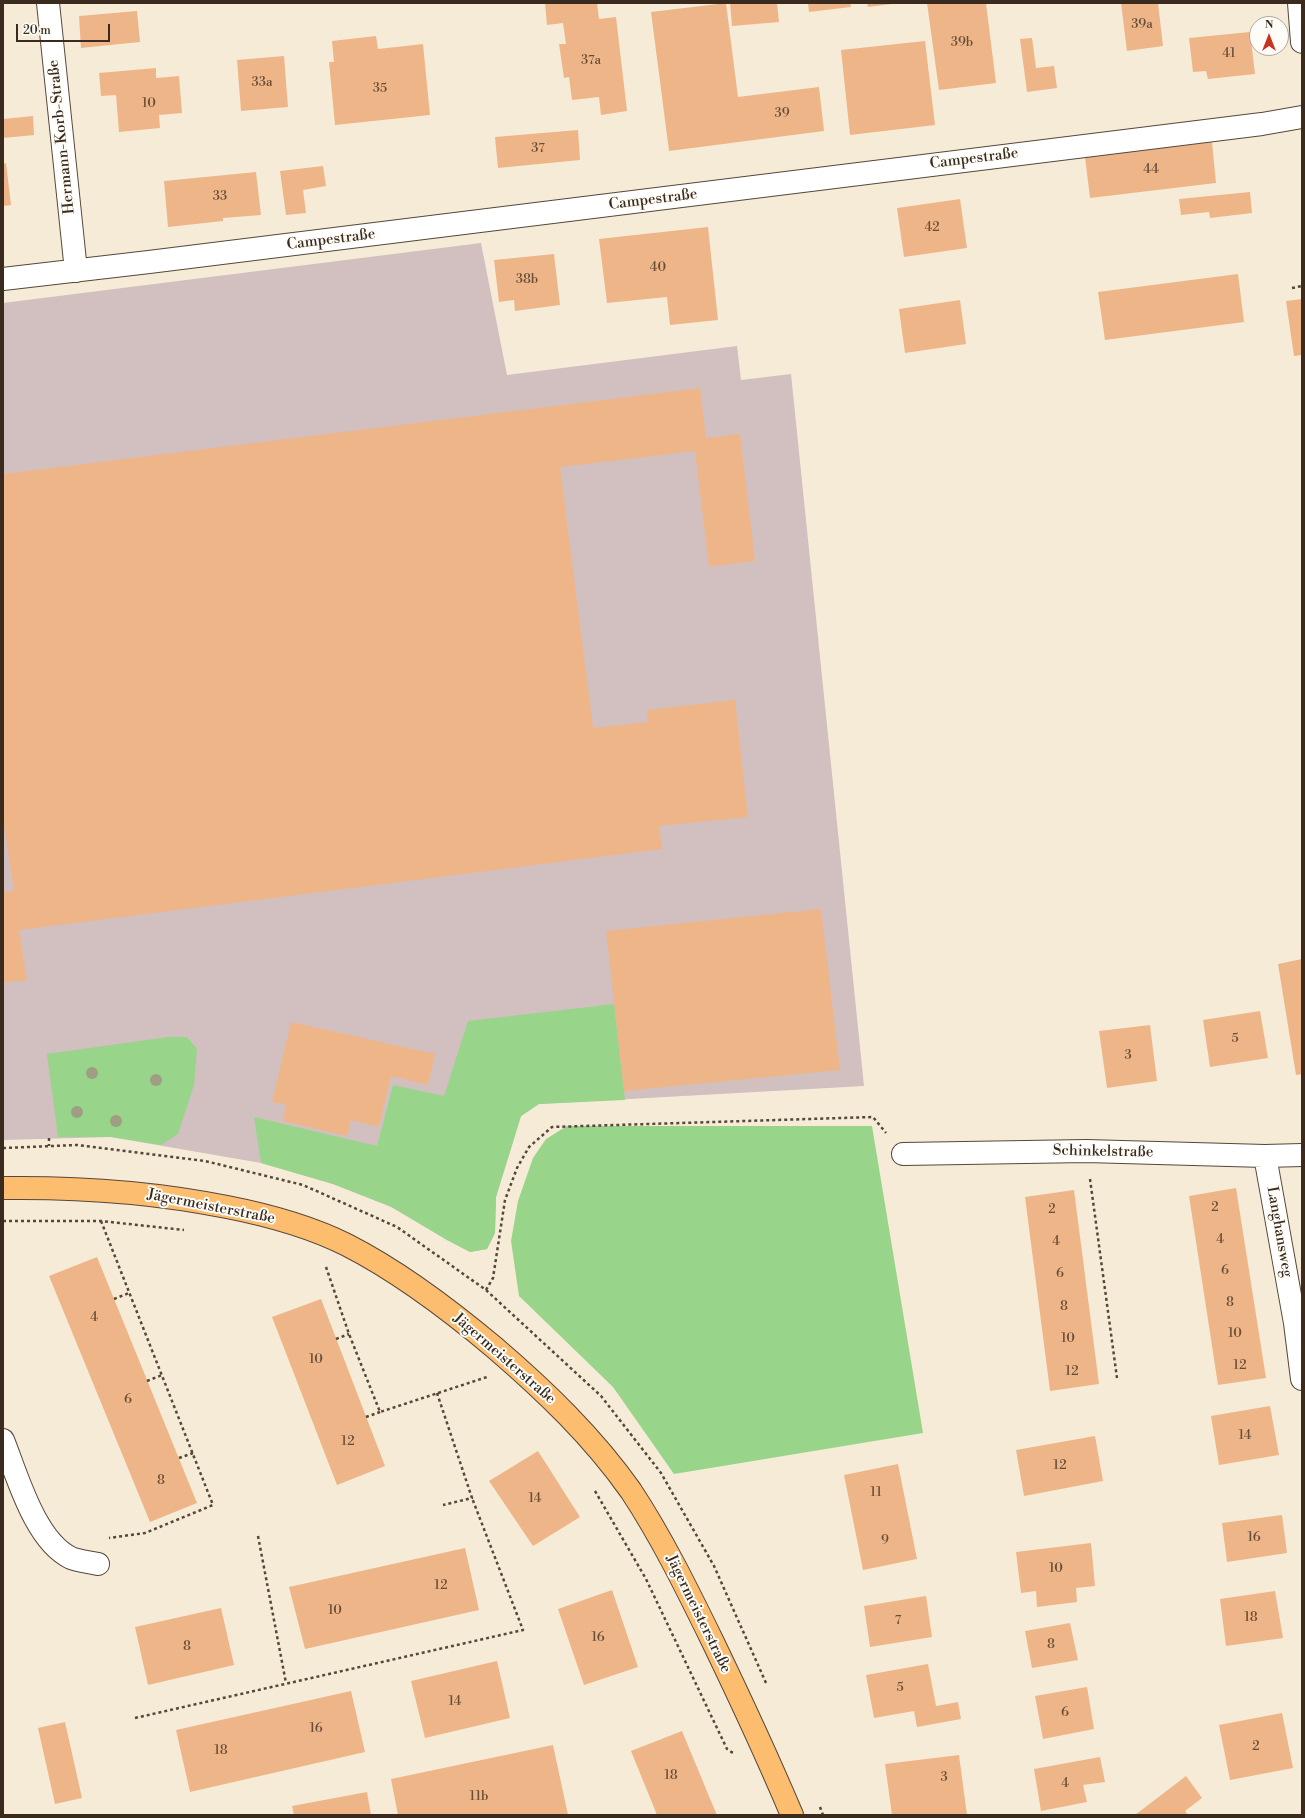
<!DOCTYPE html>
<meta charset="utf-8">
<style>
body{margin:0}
#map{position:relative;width:1305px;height:1818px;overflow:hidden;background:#f6ebd7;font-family:"Libre Bodoni",serif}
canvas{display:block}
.frame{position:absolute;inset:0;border:4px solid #3b2a1e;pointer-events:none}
.north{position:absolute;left:1249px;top:16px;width:40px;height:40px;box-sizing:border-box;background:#fdfcf7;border:1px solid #afa8a0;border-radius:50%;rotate:0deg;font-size:11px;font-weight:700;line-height:16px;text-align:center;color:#3b2a1e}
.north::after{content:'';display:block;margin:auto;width:14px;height:18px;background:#c8321e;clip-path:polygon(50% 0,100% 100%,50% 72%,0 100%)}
.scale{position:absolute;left:16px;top:24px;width:94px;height:18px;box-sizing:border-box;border:2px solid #3b2a1e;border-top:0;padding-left:5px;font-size:12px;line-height:14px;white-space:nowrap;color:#3b2a1e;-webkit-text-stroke:3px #fdfcf7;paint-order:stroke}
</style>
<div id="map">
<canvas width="1305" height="1818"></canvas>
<div class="frame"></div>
<div class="north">N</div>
<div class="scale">20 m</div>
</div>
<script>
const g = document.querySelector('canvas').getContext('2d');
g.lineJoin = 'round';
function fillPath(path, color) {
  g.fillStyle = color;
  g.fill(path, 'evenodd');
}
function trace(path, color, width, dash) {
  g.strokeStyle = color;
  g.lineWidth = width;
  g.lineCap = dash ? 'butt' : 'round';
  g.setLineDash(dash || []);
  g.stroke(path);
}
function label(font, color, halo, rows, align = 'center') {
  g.font = font + ' "Libre Bodoni",serif';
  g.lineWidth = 4;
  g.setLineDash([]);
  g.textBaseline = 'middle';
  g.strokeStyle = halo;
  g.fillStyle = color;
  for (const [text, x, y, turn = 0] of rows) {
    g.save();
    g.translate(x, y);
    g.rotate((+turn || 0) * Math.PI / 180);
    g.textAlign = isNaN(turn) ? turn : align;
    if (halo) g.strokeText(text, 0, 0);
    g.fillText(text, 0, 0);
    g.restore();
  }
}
fillPath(new Path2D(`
 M481 243 507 375 737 346 741 380 791 374 864 1086 539 1104 521 1116 496 1197 495 1233 487 1249 470 1252 447 1240 391 1207 333 1184 261 1163 111 1137 3 1140V303Z`), '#d2bfc0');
fillPath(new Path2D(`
 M614 1004 625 1100 539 1104 521 1116 496 1197 495 1233 487 1249 470 1252 447 1240 392 1207 333 1184 261 1163 254 1117 377 1146 393 1085 444 1096 468 1021Z
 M168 1037H187L197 1049 194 1085 178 1134 161 1145 111 1137H58L47 1054Z
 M567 1126H872L923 1433 674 1474 613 1387 519 1296 511 1241 518 1201 533 1158 546 1139Z`), '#98d58a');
fillPath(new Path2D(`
 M545 3H597L599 19 616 17 627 111 601 115 599 97 572 100 569 77 564 78 559 44H566L563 23 547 25Z
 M726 3 738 97 819 87 824 131 669 151 651 12Z
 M730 3H777L779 22 732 26Z
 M808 3H850L851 7 809 12Z
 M867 3H892V4L868 7Z
 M927 3H986L996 83 939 90Z
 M1121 3H1158L1163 46 1127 51Z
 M137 11 140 42 81 48 79 16Z
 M1250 32 1255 74 1208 79 1206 71 1193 72 1189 38Z
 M376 36 378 49 423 44 430 115 335 125 329 62H334L332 41Z
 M1032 38 1036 68 1054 66 1057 88 1027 92 1020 39Z
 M925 41 935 125 850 135 841 50Z
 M284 56 288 107 241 111 237 60Z
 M156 68V78L179 76 182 113 159 115 160 128 119 132 116 95 101 96 99 73Z
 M33 116 34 135 3 138V119Z
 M578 130 580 160 498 168 495 137Z
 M1212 142 1216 183 1090 198 1085 157Z
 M6 163 11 205 3 206V164Z
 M323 166 326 186 303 190 306 213 286 215 280 171Z
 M256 172 261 215 223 218V221L168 227 164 181Z
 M1250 192 1252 213 1210 218 1209 212 1181 215 1179 199Z
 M960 199 967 248 904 257 897 208Z
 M708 227 718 320 670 325 667 297 607 303 599 239Z
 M554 254 560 305 515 311 514 300 499 302 494 260Z
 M1238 274 1244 322 1105 340 1098 292Z
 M1302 299V355L1294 356 1286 301Z
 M960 300 966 344 905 353 899 309Z
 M700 388 706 438 740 434 755 561 709 567 695 451 560 467 594 735 593 728 648 722 647 710 735 700 748 817 659 826 662 849 19 930 27 980 3 983V892L14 891 3 819V474Z
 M821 909 840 1070 624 1091 606 931Z
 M1302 959V1074L1296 1075 1278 964Z
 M1260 1011 1268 1058 1210 1067 1203 1020Z
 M291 1022 435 1054 428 1085 391 1076 379 1127 351 1120 347 1136 283 1121 286 1105 272 1102Z
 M1150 1025 1157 1081 1107 1088 1099 1031Z
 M1236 1188 1266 1378 1218 1385 1189 1196Z
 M1074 1190 1099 1384 1050 1391 1025 1197Z
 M97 1257 197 1503 150 1522 49 1276Z
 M321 1299 385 1466 337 1485 272 1317Z
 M1270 1406 1279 1455 1219 1465 1211 1416Z
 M1095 1436 1103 1481 1024 1496 1016 1450Z
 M538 1451 580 1517 533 1546 489 1481Z
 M898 1464 917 1559 863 1570 844 1475Z
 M1282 1515 1287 1553 1227 1562 1222 1523Z
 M1091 1543 1095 1586 1076 1588 1077 1602 1037 1607 1036 1591 1021 1593 1016 1552Z
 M465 1548 479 1610 305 1649 289 1587Z
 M612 1590 638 1667 584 1685 558 1609Z
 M1275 1591 1283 1638 1226 1646 1220 1599Z
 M926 1596 932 1637 870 1647 864 1606Z
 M221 1608 234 1665 148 1685 135 1627Z
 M1070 1623 1078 1660 1032 1668 1025 1631Z
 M497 1661 510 1718 425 1738 411 1681Z
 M928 1664 936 1706 958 1702 961 1719 917 1727 914 1711 874 1718 866 1675Z
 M1087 1687 1094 1729 1043 1739 1035 1696Z
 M351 1691 365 1752 190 1792 176 1730Z
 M1282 1713 1293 1768 1230 1780 1219 1725Z
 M65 1722 82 1798 55 1804 38 1728Z
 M682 1731 711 1801 717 1815H657L631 1751Z
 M553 1745 568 1815H398L391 1779Z
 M959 1755 967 1815H892L885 1764Z
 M1100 1757 1105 1782 1083 1785 1087 1802 1041 1811 1034 1769Z
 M1186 1776 1202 1798 1185 1811 1188 1815H1135Z
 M367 1792 371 1815H294L292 1806Z`), '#eeb688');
const minor = new Path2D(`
 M48 3 76 271
 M1299 3 1302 42
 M3 279 149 262 1262 124 1302 117
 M903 1154 1086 1151 1265 1156 1302 1155
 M1265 1156 1295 1323 1302 1379
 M3 1440C17 1475 35 1541 71 1558 78 1561 89 1562 98 1564`);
const primary = new Path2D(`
 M3 1188C78 1187 153 1192 227 1207 268 1215 309 1226 347 1245 398 1271 451 1311 495 1348 545 1391 593 1437 631 1491 662 1538 687 1589 712 1640 740 1698 767 1756 792 1815`);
trace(minor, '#57473a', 24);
trace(primary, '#57473a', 24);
trace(new Path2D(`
 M1292 288 1302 286
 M49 1138V1146
 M3 1148 77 1145 205 1161 303 1185 397 1227 486 1290 601 1396 661 1473 714 1566 766 1683
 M1090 1179 1117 1378
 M3 1221H101L184 1230
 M101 1221 213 1505 145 1533 109 1538
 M326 1267 349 1334 380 1412 487 1377
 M486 1290 493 1278 505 1200 517 1168 529 1147 552 1127 873 1117 886 1133
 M114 1299 129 1293
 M336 1339 349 1334
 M147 1381 162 1375
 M437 1393 472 1498 443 1505
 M366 1417 380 1412
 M179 1458 193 1453
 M595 1491 646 1579 727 1749 733 1753
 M258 1536 286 1683
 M135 1718 523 1630 472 1498
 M820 1807 823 1815`), '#57473a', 2.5, [3, 3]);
trace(minor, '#fff', 22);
trace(primary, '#fcbd6f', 22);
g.fillStyle = '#9f9d83';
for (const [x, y] of [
 [92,1073],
 [156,1080],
 [77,1112],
 [116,1121]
]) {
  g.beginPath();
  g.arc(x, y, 6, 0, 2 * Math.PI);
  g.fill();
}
label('13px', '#684d38', null, [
 ["39a",1142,25],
 ["39b",962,43],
 ["41",1229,54],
 ["37a",591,61],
 ["33a",262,83],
 ["35",380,89],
 ["10",149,104],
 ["39",782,114],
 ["37",538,149],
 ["44",1151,170],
 ["33",220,197],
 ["42",932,228],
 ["40",658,268],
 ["38b",527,280],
 ["5",1235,1039],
 ["3",1128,1056],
 ["2",1215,1208],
 ["2",1052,1210],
 ["4",1220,1240],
 ["4",1056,1242],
 ["6",1225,1271],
 ["6",1060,1274],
 ["8",1230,1303],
 ["8",1064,1307],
 ["4",94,1318],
 ["10",1235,1334],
 ["10",1068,1339],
 ["10",316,1360],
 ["12",1240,1366],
 ["12",1072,1372],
 ["6",128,1400],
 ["14",1245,1436],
 ["12",348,1442],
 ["12",1060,1466],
 ["8",161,1481],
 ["11",876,1493],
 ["14",535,1499],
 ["16",1254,1538],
 ["9",885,1541],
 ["10",1056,1569],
 ["12",441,1586],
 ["10",335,1611],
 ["18",1251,1618],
 ["7",898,1621],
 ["16",598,1638],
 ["8",1051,1645],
 ["8",187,1647],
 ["5",900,1688],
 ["14",455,1702],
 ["6",1065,1713],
 ["16",316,1729],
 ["2",1256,1747],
 ["18",221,1751],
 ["18",671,1776],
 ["3",944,1778],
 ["4",1065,1784],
 ["11b",479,1797]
]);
label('15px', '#3b2a1e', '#fdfcf7', [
 ["Hermann-Korb-Straße",62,137,-96],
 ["Campestraße",974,159,-7],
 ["Campestraße",653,200,-7],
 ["Campestraße",331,240,-7],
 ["Schinkelstraße",1103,1152,1],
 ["Jägermeisterstraße",211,1207,11],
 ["Langhansweg",1279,1232,80],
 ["Jägermeisterstraße",504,1359,41],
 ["Jägermeisterstraße",698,1614,64]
]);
</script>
